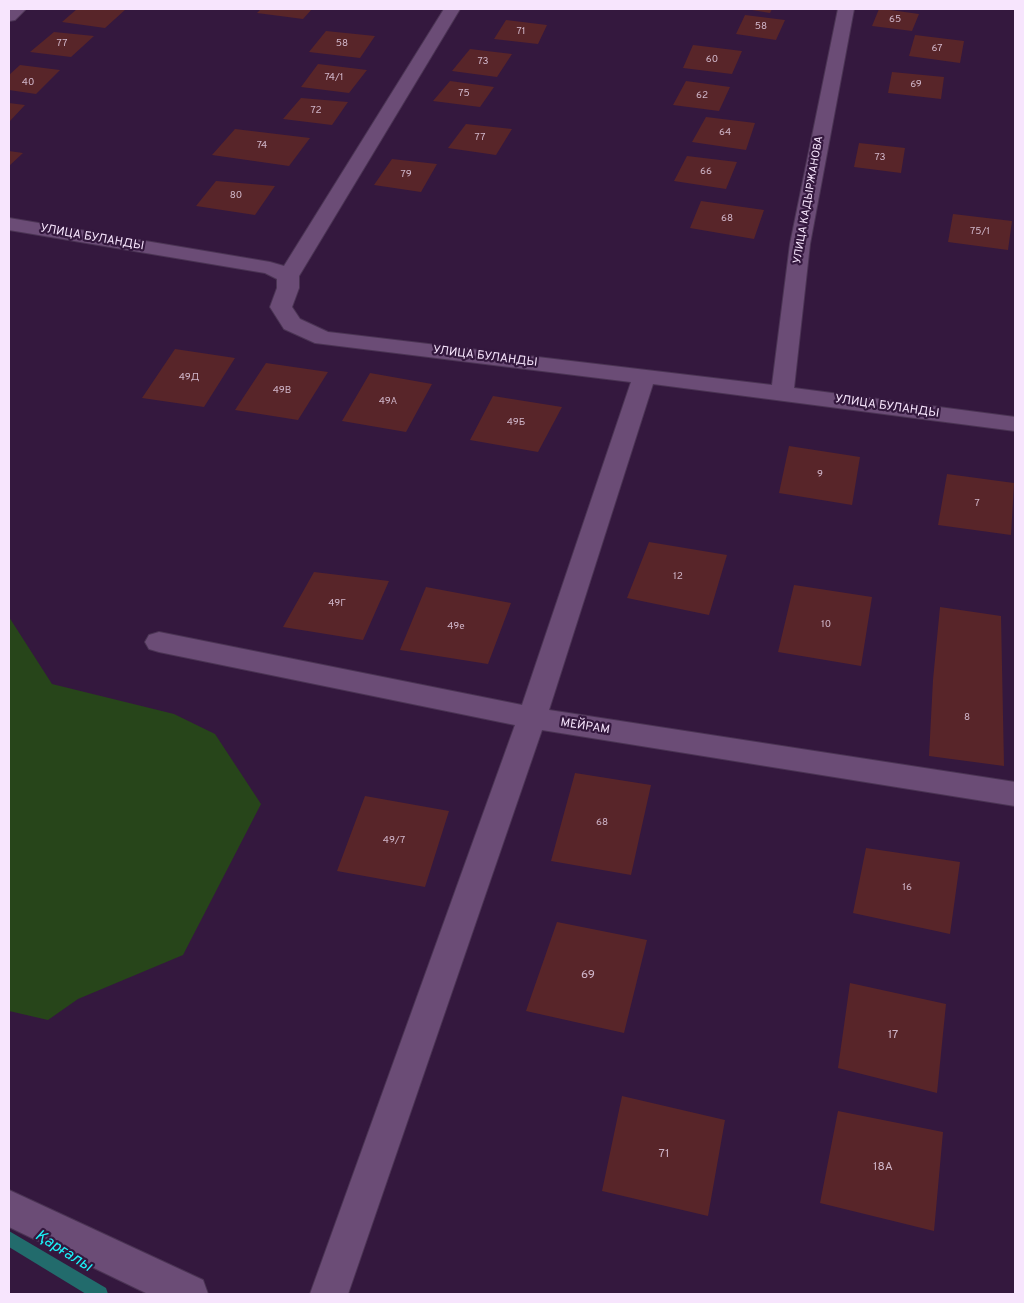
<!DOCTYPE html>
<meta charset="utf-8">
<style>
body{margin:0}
#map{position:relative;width:1024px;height:1303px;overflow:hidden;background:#34183e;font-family:Overpass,sans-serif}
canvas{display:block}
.frame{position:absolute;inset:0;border:10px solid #f7e5fd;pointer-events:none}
</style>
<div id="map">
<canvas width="1024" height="1303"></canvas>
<div class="frame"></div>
</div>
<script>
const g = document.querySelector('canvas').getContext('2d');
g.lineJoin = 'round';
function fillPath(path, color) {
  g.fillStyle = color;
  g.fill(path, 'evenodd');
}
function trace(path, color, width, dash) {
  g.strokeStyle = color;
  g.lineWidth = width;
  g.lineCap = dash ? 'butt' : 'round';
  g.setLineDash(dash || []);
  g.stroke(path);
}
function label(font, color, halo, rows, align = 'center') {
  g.font = font + ' Overpass,sans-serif';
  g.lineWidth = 4.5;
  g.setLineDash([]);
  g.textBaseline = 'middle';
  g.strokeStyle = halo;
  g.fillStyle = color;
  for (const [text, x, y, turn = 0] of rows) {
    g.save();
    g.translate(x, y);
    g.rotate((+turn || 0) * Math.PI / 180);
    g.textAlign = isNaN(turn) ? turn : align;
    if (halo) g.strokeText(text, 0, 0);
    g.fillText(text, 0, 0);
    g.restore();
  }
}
fillPath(new Path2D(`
 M9 617 52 684 174 714 215 734 261 804 183 955 78 999 48 1020 9 1011Z`), '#27451a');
fillPath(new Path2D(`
 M9 1231 106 1288 108 1294H86L9 1247Z`), '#226b6c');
fillPath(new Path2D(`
 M77 9H126L105 28 62 22Z
 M261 9H312L303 19 257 13Z
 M746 9H772L770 13Z
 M879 9H883L919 14 912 31 872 26Z
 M745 15 785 20 776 40 736 34Z
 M506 20 547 25 538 44 494 39Z
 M326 31 375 36 360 58 309 52Z
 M54 32 94 36 71 57 30 52Z
 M915 35 964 41 960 63 909 56Z
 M693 45 742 51 732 74 683 68Z
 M470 49 512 54 497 77 452 71Z
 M318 64 367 70 349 93 301 87Z
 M20 65 60 70 36 94 9 90V75Z
 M892 72 944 77 941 99 888 93Z
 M450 81 494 87 480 107 433 101Z
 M686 81 730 87 719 111 673 105Z
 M301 98 348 102 332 125 283 119Z
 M9 103 25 105 9 122Z
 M706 117 755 123 746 150 692 142Z
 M466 124 512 129 496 155 448 148Z
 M235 129 310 138 289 166 212 155Z
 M859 143 905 148 901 173 854 167Z
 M9 151 23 153 9 166Z
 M687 156 737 162 726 189 674 181Z
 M392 159 437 164 421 192 374 185Z
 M216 181 275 186 255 215 196 206Z
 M701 201 764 210 754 239 690 228Z
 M953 214 1012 221 1008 250 948 242Z
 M175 349 235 358 204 407 142 398Z
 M266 363 328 372 298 420 235 410Z
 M370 373 432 384 406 432 342 421Z
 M493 396 562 407 538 452 470 440Z
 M789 446 860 457 852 505 779 493Z
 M947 474 1014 483 1011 535 938 525Z
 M649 542 727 555 709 615 627 598Z
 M314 572 389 581 363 640 283 627Z
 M794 585 872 597 861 666 778 652Z
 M426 587 511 603 488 664 400 650Z
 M940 607 1001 616 1004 766 929 756 933 680Z
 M575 773 651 785 631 875 551 861Z
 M365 796 449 811 425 887 337 871Z
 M866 848 960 862 950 934 853 913Z
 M557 922 647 940 624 1033 526 1011Z
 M850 983 946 1004 937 1093 838 1068Z
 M622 1096 725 1120 708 1216 602 1191Z
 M838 1111 943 1132 934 1231 820 1203Z`), '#582529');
const minor = new Path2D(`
 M9 9H26L15 20 9 21Z
 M444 9H460L299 276V288L292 307 300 319 328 332 772 385 790 244 838 9H854L810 244 794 388 1015 417V431L653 384 549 710 1015 782V806L542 730 348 1294H310L515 725 159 652 149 649 145 642 149 635 159 632 522 705 631 382 315 343 284 329 270 307 277 288V279L265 273 9 230V218L270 262 284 266Z
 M9 1190 203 1280 208 1294H148L9 1227Z`);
trace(minor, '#4b3454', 2);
fillPath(minor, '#6b4c76');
label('10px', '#cfb5c8', null, [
 ["65",895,20],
 ["58",761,27],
 ["71",521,32],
 ["77",62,44],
 ["58",342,44],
 ["67",937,49],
 ["60",712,60],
 ["73",483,62],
 ["74/1",334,78],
 ["40",28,83],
 ["69",916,85],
 ["75",464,94],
 ["62",702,96],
 ["72",316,111],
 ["64",725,133],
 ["77",480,138],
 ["74",262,146],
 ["73",880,158],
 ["66",706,172],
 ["79",406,175],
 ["80",236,196],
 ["68",727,219],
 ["75/1",980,232],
 ["49Д",189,378],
 ["49В",282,391],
 ["49А",388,402],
 ["49Б",516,423],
 ["9",820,475],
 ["7",977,504],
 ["12",678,577],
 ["49Г",337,604],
 ["10",826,625],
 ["49е",456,627],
 ["8",967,718],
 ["68",602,823],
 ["49/7",394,841],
 ["16",907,888]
]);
label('11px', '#f7e5fd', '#34183e', [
 ["УЛИЦА КАДЫРЖАНОВА",809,200,-80]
]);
label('12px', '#f7e5fd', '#34183e', [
 ["УЛИЦА БУЛАНДЫ",92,238,10],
 ["УЛИЦА БУЛАНДЫ",485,357,7],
 ["УЛИЦА БУЛАНДЫ",887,407,8],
 ["МЕЙРАМ",585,727,9]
]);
label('12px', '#cfb5c8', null, [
 ["69",588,976],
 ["17",893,1036],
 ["71",664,1155],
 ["18А",883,1168]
]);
label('italic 16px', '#1bf3f8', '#34183e', [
 ["Қарғалы",63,1252,32]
]);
</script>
